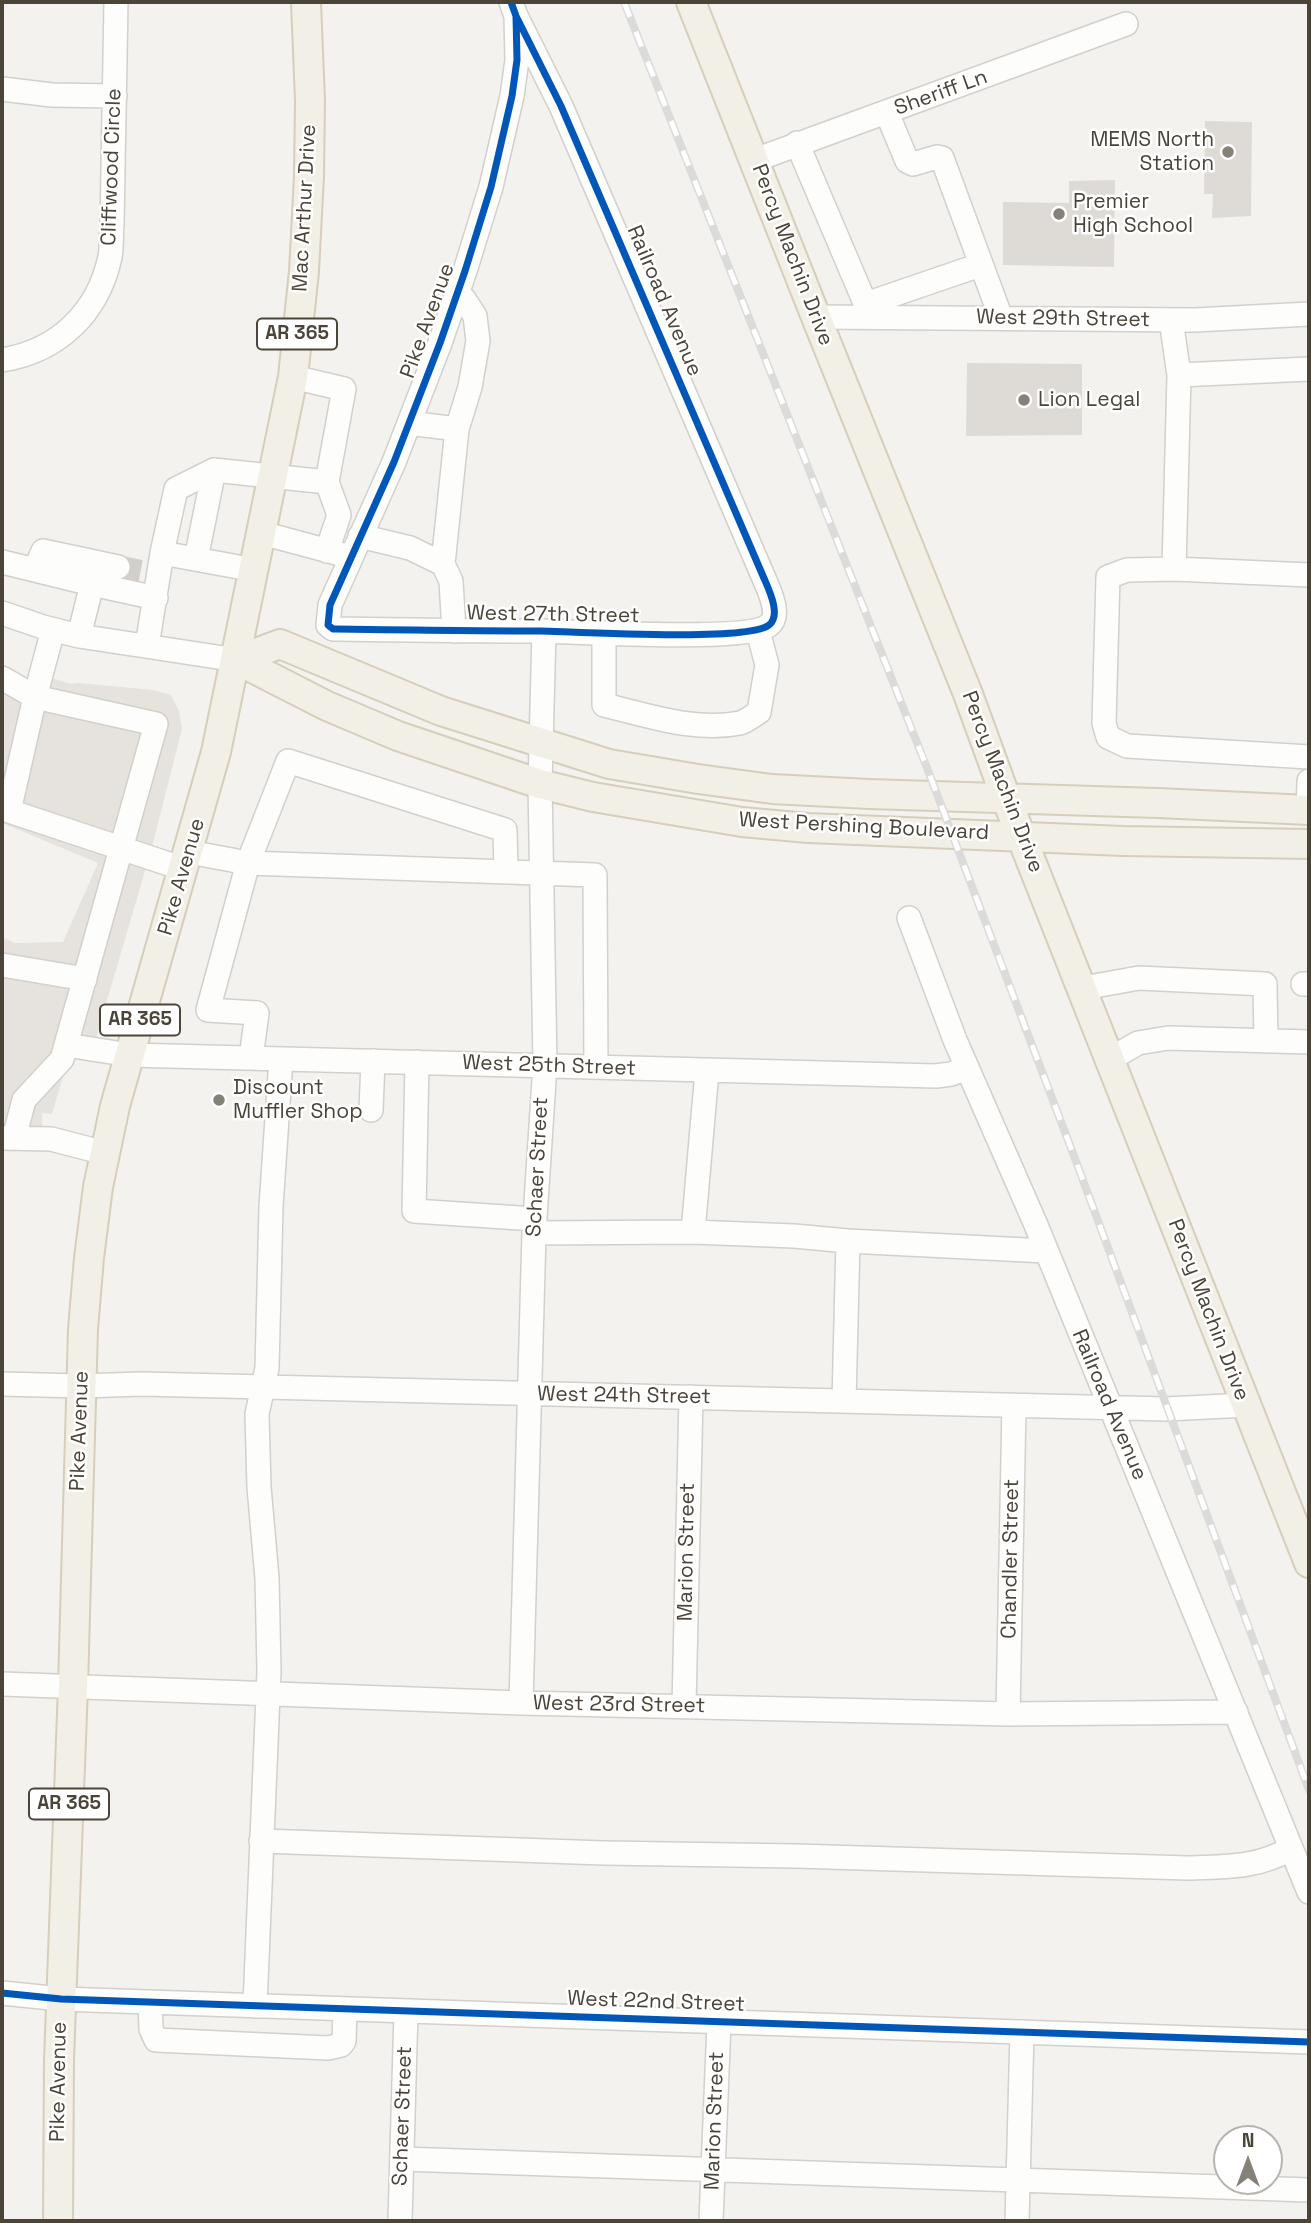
<!DOCTYPE html>
<style>
body{margin:0}
#map{position:relative;width:1311px;height:2223px;overflow:hidden;background:#f4f2ee;font-family:"Space Grotesk",sans-serif}
canvas{display:block}
.frame{position:absolute;inset:0;border:4px solid #4b4439;pointer-events:none}
.north{position:absolute;left:1213px;top:2125px;width:70px;height:70px;box-sizing:border-box;background:#fff;border:2px solid #b7b4b0;border-radius:50%;rotate:0deg;font-size:19px;font-weight:700;line-height:28px;text-align:center;color:#4b4439}
.north::after{content:'';display:block;margin:auto;width:24px;height:32px;background:#868178;clip-path:polygon(50% 0,100% 100%,50% 72%,0 100%)}
</style>
<div id="map">
<canvas width="1311" height="2223"></canvas>
<div class="frame"></div>
<div class="north">N</div>
</div>
<script>
const g = document.querySelector('canvas').getContext('2d');
g.lineJoin = 'round';
function fillPath(path, color) {
  g.fillStyle = color;
  g.fill(path, 'evenodd');
}
function trace(path, color, width, dash) {
  g.strokeStyle = color;
  g.lineWidth = width;
  g.lineCap = dash ? 'butt' : 'round';
  g.setLineDash(dash || []);
  g.stroke(path);
}
function label(font, color, halo, rows, align = 'center') {
  g.font = font + ' "Space Grotesk",sans-serif';
  g.lineWidth = 5;
  g.setLineDash([]);
  g.textBaseline = 'middle';
  g.strokeStyle = halo;
  g.fillStyle = color;
  for (const [text, x, y, turn = 0] of rows) {
    g.save();
    g.translate(x, y);
    g.rotate((+turn || 0) * Math.PI / 180);
    g.textAlign = isNaN(turn) ? turn : align;
    if (halo) g.strokeText(text, 0, 0);
    g.fillText(text, 0, 0);
    g.restore();
  }
}
fillPath(new Path2D(`
 M2 666 16 677H27L30 671 71 684 79 683 153 690 171 695 179 711 182 729 152 847 94 1045 74 1040 52 1114 42 1113V1128L2 1127V937L15 943 63 942 98 863 2 823Z`), '#e6e3df');
fillPath(new Path2D(`
 M1205 121 1252 122 1251 216 1212 218 1213 194H1204Z
 M1115 180 1114 267 1003 265V202L1069 203V181Z
 M967 363 1082 364V435L966 436Z`), '#dedbd6');
trace(new Path2D(`
 M118 567 149 573`), '#d2cfca', 23, [23, 11]);
const minor = new Path2D(`
 M511 2 516 16 561 106 763 576C768 588 782 615 769 625 748 642 577 632 541 631 472 631 403 630 333 629L328 625 330 605 394 462 440 343 465 271 491 187 512 96 517 60 516 16
 M2 89 52 95 115 96
 M887 113 907 161 913 164 937 157 942 158 1001 318
 M797 143 871 317
 M755 160 1126 24
 M866 304 980 265
 M816 317 1195 320 1309 314
 M1171 320 1179 375 1174 569 1127 570 1108 577 1104 723 1108 737 1127 746 1309 757
 M2 360C58 351 98 313 110 257 112 246 111 234 112 224L116 2
 M1179 375 1309 369
 M409 423 457 429
 M327 482 339 515 327 551
 M262 533 351 557
 M360 536 410 548 443 564 451 581 454 631
 M162 553 255 570
 M196 559 214 470
 M2 562 92 584 79 636
 M443 564 457 429 470 387 478 341 475 316 464 299 456 295
 M96 569 92 584 156 598
 M1174 569 1309 575
 M35 570 43 551 118 567
 M2 613 43 627 79 636 237 660
 M604 633V705C647 715 695 732 740 723 747 721 754 715 759 712L767 665 758 631
 M147 646 162 553 176 489 214 470 327 482 344 389 293 377
 M2 678 35 697 53 630
 M1308 810 1309 781
 M189 852 248 863 208 1010 257 1013 251 1058
 M506 870 505 830 288 761 248 863 595 875 596 1067
 M909 918 955 1040 1036 1225 1309 1892
 M2 965 85 979
 M1303 984H1309
 M1083 988 1139 978 1265 984 1266 1041
 M66 1045 130 1055 936 1076 951 1074 967 1068
 M1110 1059 1138 1043 1168 1038 1309 1042
 M417 1062 414 1211 535 1219
 M371 1110 373 1061
 M2 1138 51 1139 105 1153
 M14 1138 24 1100 62 1059 156 724 35 697 9 811C67 830 126 850 184 869
 M693 1232 794 1236 848 1241
 M534 1233 693 1232 707 1071
 M2 1384 81 1386 142 1384 1167 1409 1246 1405
 M844 1401 848 1241 1046 1251
 M2 1684 521 1703 1008 1714 1236 1712
 M521 1703 534 1233 545 1065 540 784 544 631
 M684 1706 691 1397
 M1008 1714 1014 1405
 M261 1841 604 1853 796 1856 1187 1868C1223 1867 1260 1868 1291 1848
 M2 1993 61 1999 1309 2042
 M150 2002 151 2029 156 2040 328 2048 341 2045 344 2041 345 2009
 M255 2006 269 1671 267 1578 259 1487 257 1414 267 1368 271 1207 281 1059
 M402 2159 1309 2190
 M400 2221 406 2011
 M711 2221 719 2022
 M1017 2221 1022 2032`);
const major = new Path2D(`
 M691 2 816 317 968 694 1006 798 1309 1563
 M237 660 327 706 398 736 540 784 593 797 742 822 808 828 1123 841 1309 844
 M237 660 280 644 441 711 609 764 698 779 772 789 869 794 1158 803 1309 810
 M58 2221 59 2060 73 1686 83 1329 89 1258 98 1187 115 1106 216 752 293 377 304 271 309 176 310 101 306 2`);
trace(minor, '#d2d0cb', 26);
trace(major, '#d6cebb', 32);
trace(minor, '#fdfdfc', 23);
trace(major, '#f2efe6', 28);
const rail = new Path2D(`
 M624 2 929 773 1074 1156 1309 1790`);
trace(rail, '#dbdbda', 8);
trace(rail, '#fff', 5, [16]);
trace(new Path2D(`
 M511 2 516 16 561 106 763 576C768 588 782 615 769 625 748 642 577 632 541 631 472 631 403 630 333 629L328 625 330 605 394 462 440 343 465 271 491 187 512 96 517 60 516 16
 M2 1993 61 1999 1309 2042`), '#0057b8', 7);
for (const [x, y, r, color] of [
 [1228,152,7,"#868178"],
 [1059,214,7,"#868178"],
 [1024,400,7,"#868178"],
 [219,1100,7,"#868178"]
]) {
  const dot = new Path2D();
  dot.arc(x, y, r, 0, 2 * Math.PI);
  g.fillStyle = color;
  g.fill(dot);
  trace(dot, '#fff', 2.5);
}
for (const [x, y, w] of [
 [297,334,80],
 [140,1020,80],
 [69,1804,80]
]) {
  const box = new Path2D();
  box.roundRect(x - w / 2, y - 15.5, w, 31, 5);
  g.fillStyle = '#fff';
  g.fill(box);
  trace(box, '#4b4439', 2);
}
label('bold 19px', '#4b4439', null, [
 ["AR 365",297,334],
 ["AR 365",140,1020],
 ["AR 365",69,1804]
]);
label('21px', '#4b4439', '#fff', [
 ["Sheriff Ln",941,93,-20],
 ["Cliffwood Circle",112,167,-88],
 ["Mac Arthur Drive",305,208,-87],
 ["Percy Machin Drive",792,255,69],
 ["Railroad Avenue",664,301,67],
 ["West 29th Street",1063,319,1],
 ["Pike Avenue",428,321,-70],
 ["West 27th Street",553,615,1],
 ["Percy Machin Drive",1002,782,69],
 ["West Pershing Boulevard",864,827,3],
 ["Pike Avenue",182,877,-74],
 ["West 25th Street",549,1066,2],
 ["Schaer Street",538,1167,-87],
 ["Percy Machin Drive",1208,1310,69],
 ["West 24th Street",624,1396,1],
 ["Railroad Avenue",1109,1405,67],
 ["Pike Avenue",80,1431,-88],
 ["Marion Street",687,1552,-89],
 ["Chandler Street",1011,1559,-89],
 ["West 23rd Street",619,1705,1],
 ["West 22nd Street",656,2002,2],
 ["Pike Avenue",59,2082,-89],
 ["Schaer Street",403,2116,-88],
 ["Marion Street",715,2121,-88]
]);
label('21px', '#4b4439', '#fff', [
 ["MEMS North",1214,140,"right"],
 ["Station",1214,164,"right"],
 ["Premier",1073,202],
 ["High School",1073,226],
 ["Lion Legal",1038,400],
 ["Discount",233,1088],
 ["Muffler Shop",233,1112]
], 'left');
</script>
